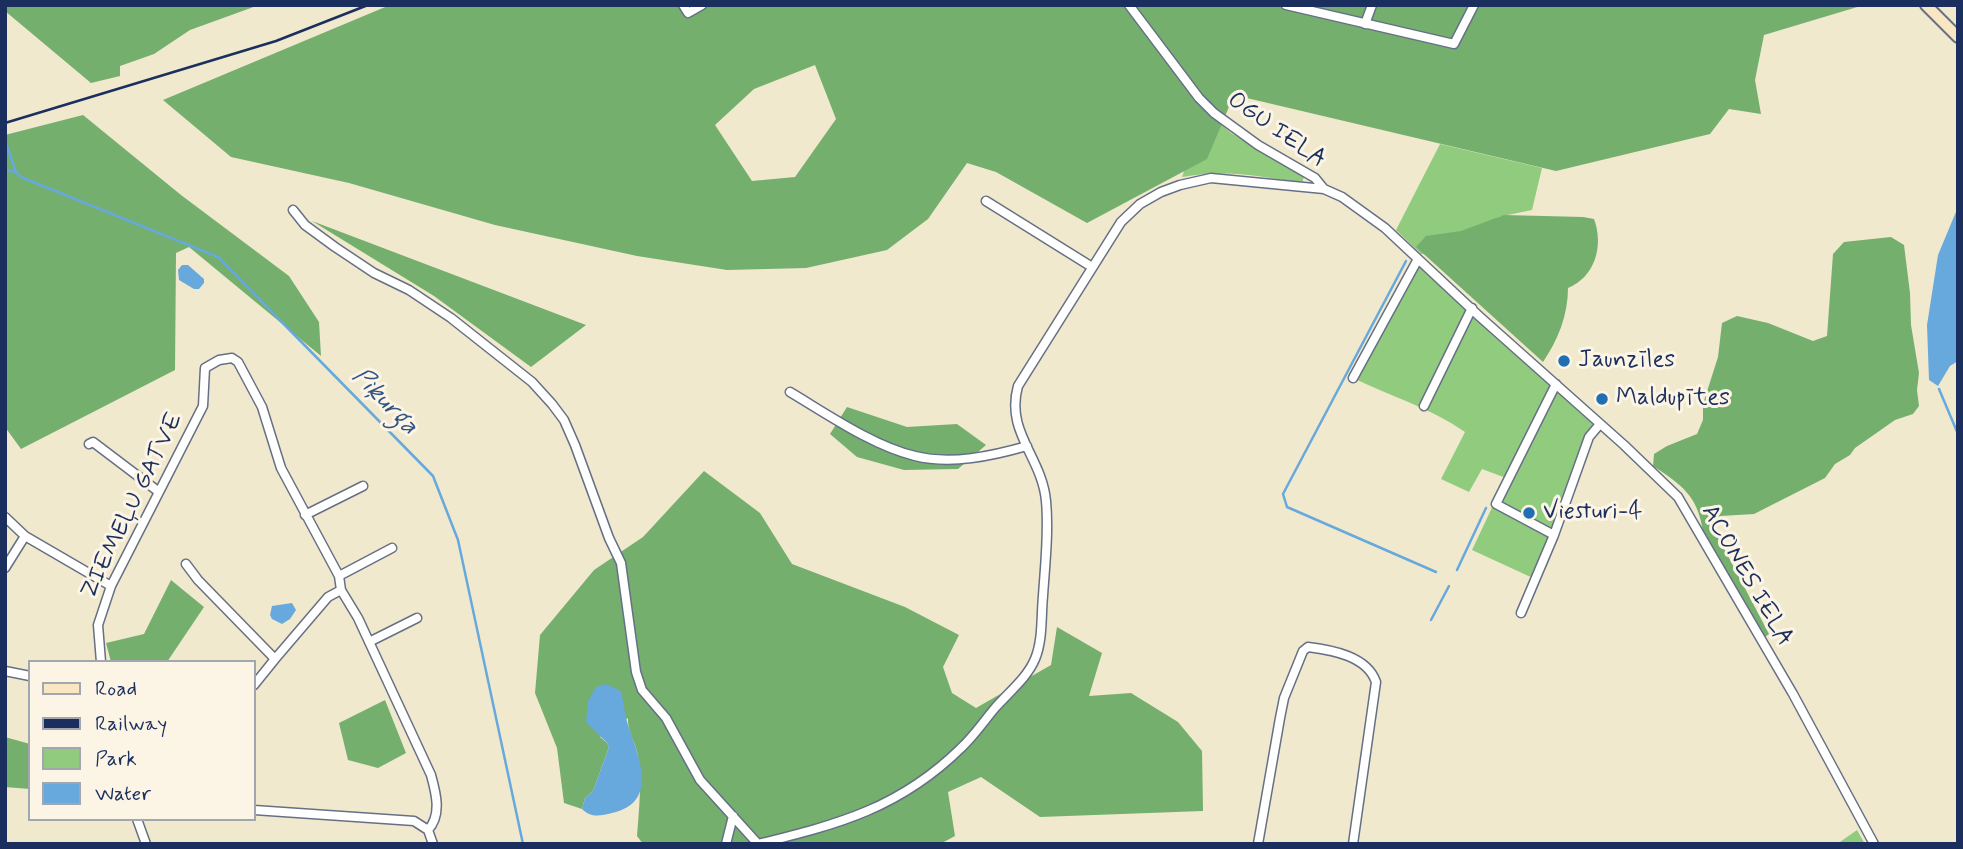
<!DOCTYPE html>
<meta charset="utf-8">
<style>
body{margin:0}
#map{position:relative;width:1963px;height:849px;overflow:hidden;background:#f0e9ce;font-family:Mynerve,sans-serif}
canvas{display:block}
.frame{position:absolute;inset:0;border:7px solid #1b2f5e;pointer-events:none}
.legend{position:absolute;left:28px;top:660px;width:228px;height:161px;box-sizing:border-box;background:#fcf5e5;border:2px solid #a2a6af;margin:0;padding:9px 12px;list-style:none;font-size:21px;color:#1b2f5e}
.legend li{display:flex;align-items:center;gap:14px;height:35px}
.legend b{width:35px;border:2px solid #a2a6af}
</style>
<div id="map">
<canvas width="1963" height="849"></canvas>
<div class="frame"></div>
<ul class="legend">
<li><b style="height:9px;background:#f9e7c3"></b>Road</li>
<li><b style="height:9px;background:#1b2f5e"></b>Railway</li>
<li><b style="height:19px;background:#91cb7e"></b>Park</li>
<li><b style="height:19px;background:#67a9dc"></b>Water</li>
</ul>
</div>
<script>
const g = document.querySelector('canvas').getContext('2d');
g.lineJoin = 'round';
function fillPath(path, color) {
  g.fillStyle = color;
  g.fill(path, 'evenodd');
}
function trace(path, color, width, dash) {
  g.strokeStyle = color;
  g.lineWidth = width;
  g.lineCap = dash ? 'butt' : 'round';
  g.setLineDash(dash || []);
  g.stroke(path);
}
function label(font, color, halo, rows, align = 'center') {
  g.font = font + ' Mynerve,sans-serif';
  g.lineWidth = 6;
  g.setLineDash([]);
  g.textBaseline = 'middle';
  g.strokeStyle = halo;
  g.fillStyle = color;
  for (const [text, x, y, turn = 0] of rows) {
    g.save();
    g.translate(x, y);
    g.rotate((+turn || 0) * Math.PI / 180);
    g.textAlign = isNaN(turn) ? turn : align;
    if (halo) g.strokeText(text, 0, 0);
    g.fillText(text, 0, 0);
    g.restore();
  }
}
fillPath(new Path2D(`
 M1205 111 1231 133 1304 177 1302 183C1259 176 1226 169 1182 177Z
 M1440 144 1542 168 1532 210 1498 217 1461 253 1421 254 1396 230Z
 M1418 259 1600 424 1589 437 1535 579 1472 550 1506 478 1482 469 1469 492 1441 479 1465 432C1431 408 1390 396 1353 378Z
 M1857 830 1865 844H1837Z`), '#91cb7e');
fillPath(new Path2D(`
 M5 5H259L190 30 154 54 120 66V76L91 83 5 11Z
 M390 5H1864L1764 35 1755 80 1761 114 1729 109 1710 134 1556 171 1234 95 1207 159 1087 223 996 172 967 163 928 219 887 250 806 268 727 270 637 256 495 225 349 183 231 157 163 100ZM815 65 836 119 795 177 752 181 715 125 754 89Z
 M83 115 181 195 289 276 319 322 321 356 189 247 176 253 175 370 21 449 5 427V205C9 191 5 153 5 135Z
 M1504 215 1583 217 1594 219C1604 246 1595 277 1568 288 1568 315 1558 340 1543 362L1416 247 1426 236 1461 231Z
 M312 221 586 325 531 367 434 296Z
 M1891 237 1904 245 1910 293 1911 325 1919 373 1917 390 1919 406 1913 414 1895 420 1855 448 1850 455 1835 464 1825 478 1754 514 1720 516 1713 521 1718 537 1769 634 1761 640 1703 532C1698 496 1682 485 1653 466L1654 454 1667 446 1697 434 1703 420V404L1718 357 1722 323 1737 316 1768 323 1813 341 1827 336 1833 254 1844 242Z
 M847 407 907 427 957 424 986 445 958 469 904 470 857 457 830 434Z
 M704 471 760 513 792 564 905 607 959 635 943 667 952 693 976 708 1051 665 1057 627 1102 653 1089 696 1131 693 1178 722 1202 751 1203 811 1040 817 981 777 948 792 955 836 940 844H643L637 836C639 809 642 783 638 756 636 743 627 731 628 718L600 737 607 743 609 747 593 791 585 798 582 809 564 803 557 748 535 693 540 635 594 570 643 537Z
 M171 580 204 607 167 662H111L106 643 144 634Z
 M385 700 406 753 378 768 348 760 339 723Z
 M5 737 30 744V789L5 787Z`), '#74af6d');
fillPath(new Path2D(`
 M1958 207V361L1950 366 1938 386 1929 380 1927 325 1938 255Z
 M182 265H188L204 279V283L199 289H194L179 280 178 270Z
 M292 603 296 610 290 619 282 624 272 619 270 615 272 606Z
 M606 684 621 691C624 703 625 717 629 728 640 760 658 803 612 813 600 816 591 818 582 809L585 798 593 791 609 747 607 743 586 722 588 701 596 687Z`), '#67a9dc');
trace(new Path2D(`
 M7 146 16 172 21 177 218 257 433 476 458 540 523 844
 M5 170 16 172
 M1406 261 1283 494 1287 507 1436 572
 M1939 389 1958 434
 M1457 570 1486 508
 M1431 620 1449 586`), '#67a9dc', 2.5);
const street = new Path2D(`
 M683 5 688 13 702 5
 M1129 5 1199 98 1214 113 1258 145 1315 178 1324 189
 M1286 5 1454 44 1474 5
 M1365 24 1372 5
 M986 201 1092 267
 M293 210 305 225 335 247 374 273 409 290 451 318 532 382 552 404 564 420 575 445 609 538 621 563 636 672 642 690 666 718 700 780 758 844
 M1353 378 1418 259
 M790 392C827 414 873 446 915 456 951 465 992 456 1027 446
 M1424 406 1472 308
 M89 444 93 442 159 492
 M305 515 363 486
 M5 517 25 536 111 586
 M1554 535 1496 504 1556 384
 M186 564 198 580 275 659 328 597 341 590
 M5 568 25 536
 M339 576 392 548
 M1521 613 1554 535 1589 437 1600 424
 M369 642 417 618
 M101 662 98 625 111 586 203 406 205 368 219 360 232 358 238 362 262 407 281 468 339 576 341 590 358 618 431 775C436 793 442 815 428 830
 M5 671 30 676
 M254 685 275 659
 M254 810 414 821 428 830
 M137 819 146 844
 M428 830 433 844
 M726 844 733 816
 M758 844C839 824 900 808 961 748 974 736 984 721 995 708 1009 692 1027 678 1035 659 1043 640 1041 616 1043 596 1045 565 1049 532 1046 501 1042 457 1005 432 1018 386L1121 222 1140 204 1161 192 1180 185 1211 178 1324 189 1342 197 1385 228 1479 316 1624 445 1678 497 1793 694 1874 844
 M1258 844 1280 718 1284 698 1303 651 1308 647C1332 650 1367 656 1376 682L1353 844`);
const secondary = new Path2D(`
 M1926 5 1958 37`);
trace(street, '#667085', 11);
trace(secondary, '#667085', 14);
trace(street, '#fff', 8);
trace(secondary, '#f9e7c3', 10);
trace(new Path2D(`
 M5 123 276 41 368 5`), '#1b2f5e', 2.5);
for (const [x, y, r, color] of [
 [1564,361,7,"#1f6fb2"],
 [1602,399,7,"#1f6fb2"],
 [1529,513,7,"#1f6fb2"]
]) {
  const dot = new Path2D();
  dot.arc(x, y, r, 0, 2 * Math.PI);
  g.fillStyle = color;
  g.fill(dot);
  trace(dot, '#fcf5e5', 2.5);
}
label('24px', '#1b2f5e', '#fcf5e5', [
 ["OGU IELA",1276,131,35],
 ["ZIEMEĻU GATVE",133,506,-64],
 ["ACONES IELA",1746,576,60]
]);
label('24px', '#1b2f5e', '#fcf5e5', [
 ["Jaunzīles",1578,361],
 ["Maldupītes",1616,399],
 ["Viesturi-4",1543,513]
], 'left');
label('italic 26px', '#325484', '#fcf5e5', [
 ["Piķurga",384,402,46]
]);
</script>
